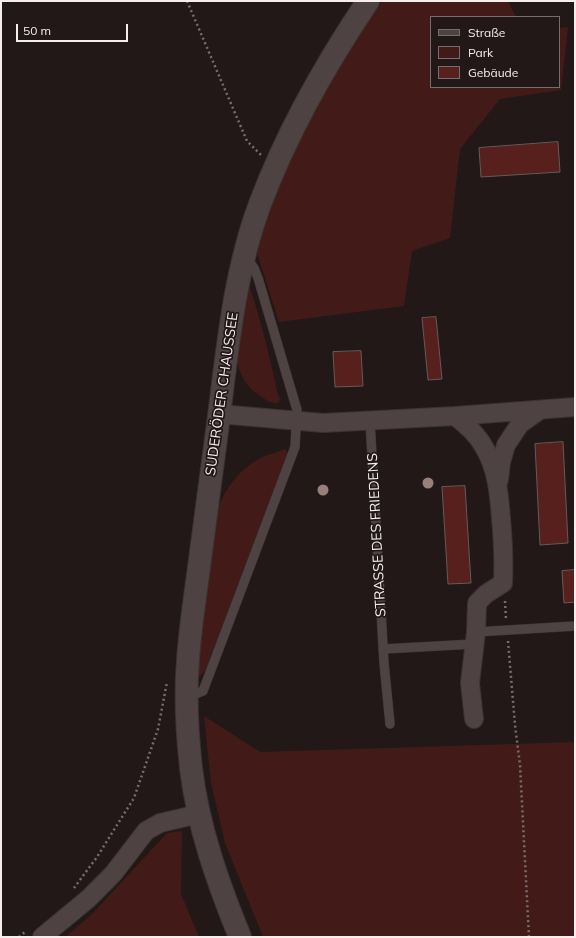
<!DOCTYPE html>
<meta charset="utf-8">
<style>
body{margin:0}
#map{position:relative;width:576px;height:938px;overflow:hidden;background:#221817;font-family:Mulish,sans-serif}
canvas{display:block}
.frame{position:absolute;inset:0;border:2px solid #f5eeed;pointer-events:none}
.legend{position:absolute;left:430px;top:16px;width:130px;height:72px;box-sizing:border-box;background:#221817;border:1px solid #766e6d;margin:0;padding:5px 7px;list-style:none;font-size:12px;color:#f5eeed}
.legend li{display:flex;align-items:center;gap:8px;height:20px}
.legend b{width:20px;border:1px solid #766e6d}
.scale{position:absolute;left:16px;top:24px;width:112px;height:18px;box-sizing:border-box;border:2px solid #f5eeed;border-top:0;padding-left:5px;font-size:12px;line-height:14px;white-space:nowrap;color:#f5eeed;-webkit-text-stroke:3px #221817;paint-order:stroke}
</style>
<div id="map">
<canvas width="576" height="938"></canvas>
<div class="frame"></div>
<ul class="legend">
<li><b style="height:5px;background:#4e4342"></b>Straße</li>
<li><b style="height:11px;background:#421b18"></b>Park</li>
<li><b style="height:11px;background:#57201d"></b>Gebäude</li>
</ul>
<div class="scale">50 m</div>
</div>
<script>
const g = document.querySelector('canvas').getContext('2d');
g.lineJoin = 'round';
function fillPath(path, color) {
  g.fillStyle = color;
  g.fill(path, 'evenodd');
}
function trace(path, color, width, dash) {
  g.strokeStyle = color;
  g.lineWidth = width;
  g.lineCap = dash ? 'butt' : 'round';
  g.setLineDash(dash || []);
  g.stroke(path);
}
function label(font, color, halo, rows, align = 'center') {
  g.font = font + ' Mulish,sans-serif';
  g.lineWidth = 3.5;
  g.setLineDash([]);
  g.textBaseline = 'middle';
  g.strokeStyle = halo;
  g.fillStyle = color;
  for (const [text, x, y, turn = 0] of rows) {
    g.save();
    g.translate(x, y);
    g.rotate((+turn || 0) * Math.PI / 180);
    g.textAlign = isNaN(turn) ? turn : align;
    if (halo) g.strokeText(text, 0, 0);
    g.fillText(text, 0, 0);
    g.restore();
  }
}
fillPath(new Path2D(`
 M382 1H508L516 17H431V87H559V28L568 27 561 90 500 99 460 149 450 238 412 251 404 306 279 322 257 253 259 234 292 151 337 67Z
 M250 288C262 323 270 359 278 395L280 400 278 403C271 404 264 399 259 395 247 388 238 373 237 359 236 350 239 340 240 331 243 317 245 303 247 289Z
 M285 449 288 453 205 671 200 676 196 674 216 512C225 489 239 469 261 458 269 454 278 452 285 449Z
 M204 716 260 752 575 742V937H263L225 843 211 783Z
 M182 831 181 894 199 937H65L91 915 167 833Z`), '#421b18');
const building = new Path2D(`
 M558 142 560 172 481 177 479 148Z
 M436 317 442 379 428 380 422 318Z
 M361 351 363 386 335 387 333 352Z
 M563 442 568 543 540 545 535 444Z
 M465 486 471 583 448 584 442 487Z
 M575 570V602L564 603 562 571Z`);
fillPath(building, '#57201d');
trace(building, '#665a59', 1);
const service = new Path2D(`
 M370 421 384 663 390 724
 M476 632 575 626
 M383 649 474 644
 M186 698 203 691 295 447 297 410 258 278 254 268 247 258`);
const minor = new Path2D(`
 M219 414 323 423 455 416 575 407
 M455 416C466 425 477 434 484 447 497 469 499 493 501 518 503 540 504 561 503 583L486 594 477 603 476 632 470 683 474 719
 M499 480 501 462 506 445 520 424 540 410
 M42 937 88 899 113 874 146 831 160 823 199 814`);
const tertiary = new Path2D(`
 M240 937C218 883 198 827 191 768 187 732 185 696 188 660 190 629 195 598 199 567 205 522 211 476 217 431 227 356 233 276 260 204 287 132 325 65 368 1`);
trace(service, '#3a3333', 10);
trace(minor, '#3a3333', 20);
trace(tertiary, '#3a3333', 24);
trace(new Path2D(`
 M187 1 247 141 262 156
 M505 601 506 620
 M508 641 515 725 520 765 529 937
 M74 888 97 857 134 798 158 729 167 682
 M19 937 26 931`), '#776e6d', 2.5, [2, 3]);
trace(service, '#4e4342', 9);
trace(minor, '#4e4342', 18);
trace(tertiary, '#4e4342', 22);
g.fillStyle = '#997f7c';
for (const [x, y] of [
 [428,483],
 [323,490]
]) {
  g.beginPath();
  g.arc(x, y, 5.5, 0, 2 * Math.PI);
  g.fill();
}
label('14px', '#f5eeed', '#221817', [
 ["SUDERÖDER CHAUSSEE",222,394,-82],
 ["STRASSE DES FRIEDENS",377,535,-93]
]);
</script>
